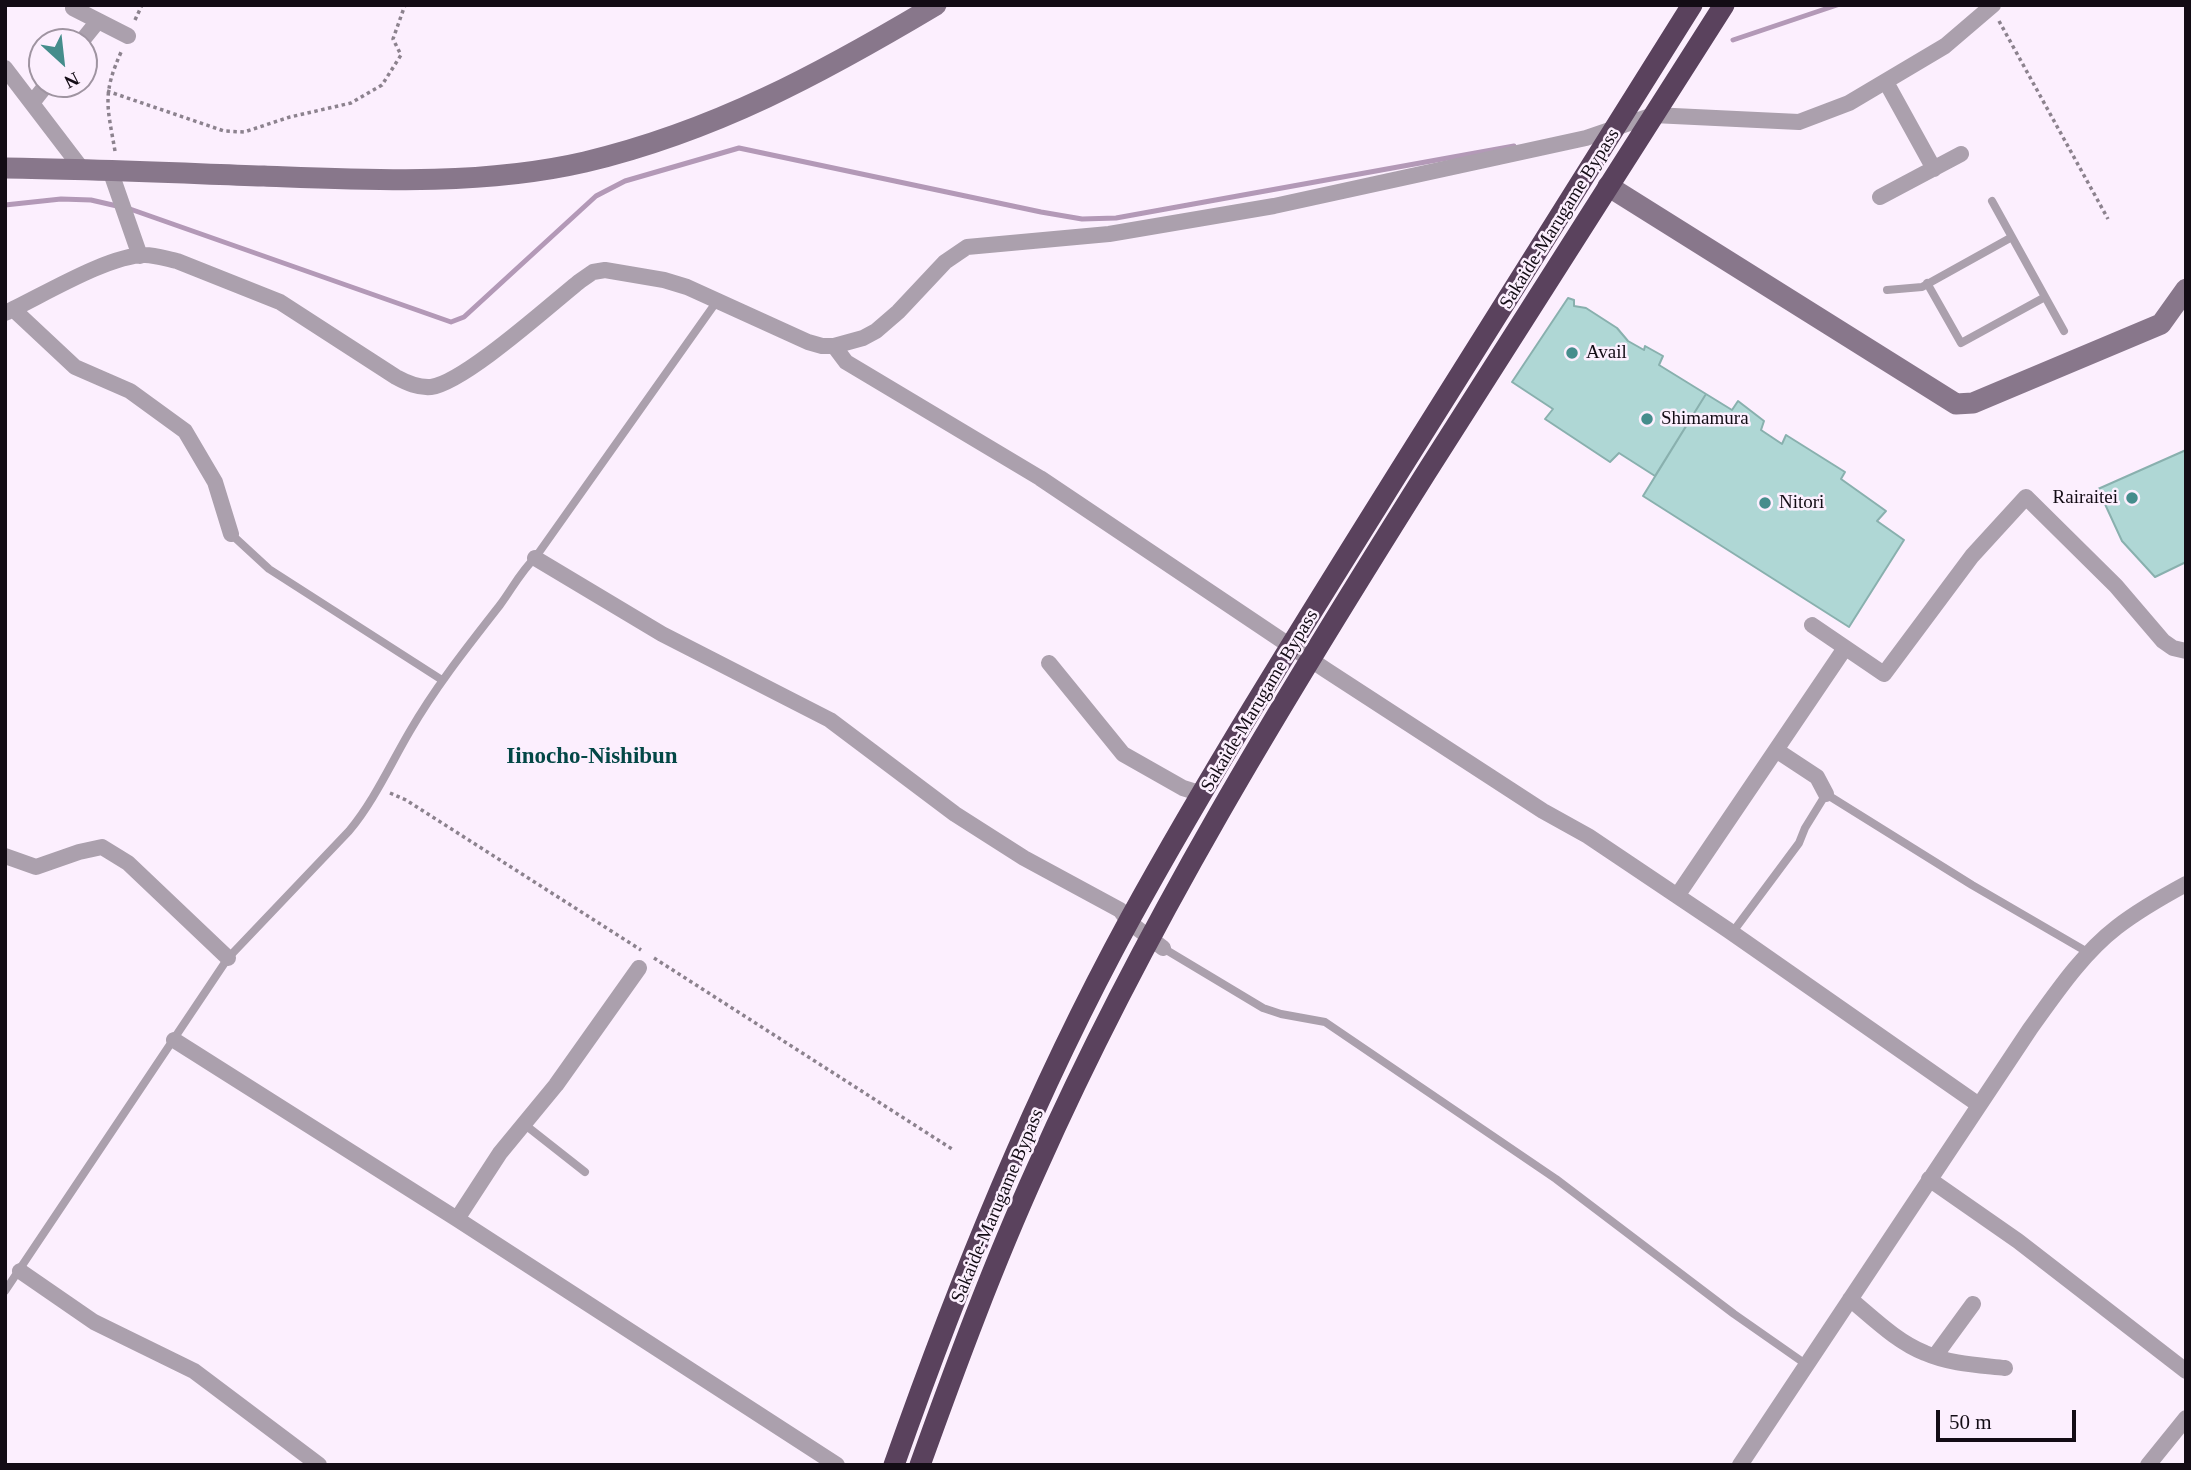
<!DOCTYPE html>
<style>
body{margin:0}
#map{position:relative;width:2191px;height:1470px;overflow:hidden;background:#fceffe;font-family:"Times New Roman",serif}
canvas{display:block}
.frame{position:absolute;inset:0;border:7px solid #130c15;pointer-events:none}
.north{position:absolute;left:28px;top:28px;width:70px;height:70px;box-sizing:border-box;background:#fceffe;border:2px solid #9f94a1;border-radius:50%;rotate:153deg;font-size:19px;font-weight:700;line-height:28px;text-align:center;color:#130c15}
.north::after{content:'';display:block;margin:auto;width:24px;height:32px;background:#458d8c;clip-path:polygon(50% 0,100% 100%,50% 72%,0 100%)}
.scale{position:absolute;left:1936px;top:1410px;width:140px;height:32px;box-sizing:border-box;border:4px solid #130c15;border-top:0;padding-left:9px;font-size:21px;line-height:24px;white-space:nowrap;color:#130c15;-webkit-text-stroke:5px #fceffe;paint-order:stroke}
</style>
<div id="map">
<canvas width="2191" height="1470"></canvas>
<div class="frame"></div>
<div class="north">N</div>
<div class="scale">50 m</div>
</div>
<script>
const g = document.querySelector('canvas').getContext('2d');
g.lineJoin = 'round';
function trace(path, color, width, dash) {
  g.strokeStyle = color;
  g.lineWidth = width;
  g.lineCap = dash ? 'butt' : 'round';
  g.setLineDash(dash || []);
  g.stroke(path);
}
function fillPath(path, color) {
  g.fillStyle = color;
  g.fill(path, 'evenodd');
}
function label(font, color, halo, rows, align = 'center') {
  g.font = font + ' "Times New Roman",serif';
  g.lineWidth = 5;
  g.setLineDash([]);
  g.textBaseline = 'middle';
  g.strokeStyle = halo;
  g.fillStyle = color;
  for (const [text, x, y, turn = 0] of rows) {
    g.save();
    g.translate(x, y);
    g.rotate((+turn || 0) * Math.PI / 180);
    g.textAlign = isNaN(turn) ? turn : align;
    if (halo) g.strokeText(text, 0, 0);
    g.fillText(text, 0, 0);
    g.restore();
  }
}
trace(new Path2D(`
 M1733 40 1837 5
 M5 205 61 199 91 200 130 209 451 322 464 317 596 196 625 181 739 148 1041 212 1082 219 1116 218 1514 146`), '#b399b7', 5);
const building = new Path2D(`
 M1568 298 1574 300V306L1586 308 1617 328 1628 341 1644 350 1645 346 1663 356 1659 365 1706 394 1655 476 1619 453 1610 462 1545 419 1553 409 1512 382Z
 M1706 394 1732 410 1738 401 1764 421 1761 430 1782 444 1786 435 1845 472 1841 479 1886 511 1877 521 1904 540 1849 627 1643 496Z
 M2186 450V562L2155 577 2122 541 2098 489Z`);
fillPath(building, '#afd7d5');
trace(building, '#89b0ae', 2);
trace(new Path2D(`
 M135 20 142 5
 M1999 21 2108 219
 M107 91 224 131 244 132 290 117 351 103 382 85 401 55 393 39 405 5
 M115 151C107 105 102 94 122 50
 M390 793 406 800 641 950
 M654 958 952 1149`), '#8c828e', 3.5, [3.5, 3.5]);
trace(new Path2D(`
 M1992 201 2064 331
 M1927 283 1961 343 2045 297
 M1887 290 1922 287 2012 237
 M231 534 269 569 442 680
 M1732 933 1799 843 1805 828 1826 794 1972 885 2089 953
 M1163 948 1263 1008 1281 1014 1325 1022 1556 1179 1734 1314 1807 1365
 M524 1124 585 1172
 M5 1291 228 958 349 831C374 801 390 765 410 731 436 686 468 646 500 605 512 589 521 571 535 558L717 301`), '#aba0ad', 8);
trace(new Path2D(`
 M73 8 128 36
 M81 42 98 21
 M5 68 82 169
 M1886 82 1934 169
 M32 103 47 84
 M110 170 140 256
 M1880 197 1961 154
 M13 309 75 367 130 391 185 431 215 482 231 534
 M5 313C40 297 108 255 145 255 155 255 167 259 177 261L280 302 396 377C407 383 418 388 431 387 464 383 551 304 580 281L593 272 605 270 664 280 687 287 808 342 822 346H834L863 338 876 331 898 312 945 262 967 247 1109 234 1274 206 1586 138 1653 115 1799 122 1849 103 1945 46 1993 5
 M834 346 846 362 1040 478 1326 670 1543 811 1588 836 1728 930 1979 1105
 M535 558 662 634 830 720 955 814 1024 858 1120 910 1129 922 1163 948
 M1812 625 1884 674 1972 556 2026 497 2116 586 2163 641 2173 648 2186 651
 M1049 663 1123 754 1183 788 1202 794
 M1776 750 1817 777 1826 794
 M5 856 36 867 79 852 102 847 128 863 228 958
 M1677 896 1845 648
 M174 1040 457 1219 837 1465
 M1929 1179 2018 1241 2186 1371
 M457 1219 500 1153 556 1085 639 968
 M20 1271 94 1322 194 1371 319 1465
 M1850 1299C1873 1318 1897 1342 1925 1353 1950 1364 1978 1365 2005 1368
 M1935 1356 1973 1304
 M1740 1465 2030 1029C2056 993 2082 954 2117 927 2139 910 2162 897 2186 884
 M2148 1465 2186 1418`), '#aba0ad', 16);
trace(new Path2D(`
 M5 168C92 169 178 173 264 176 370 180 481 186 585 162 715 131 822 73 936 5
 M1608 186 1956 404 1973 403 2161 324 2186 289`), '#88778b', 21);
trace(new Path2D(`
 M894 1465C960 1278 1035 1093 1130 919 1215 765 1309 616 1402 467 1499 313 1595 159 1692 5
 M920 1465C956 1365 993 1265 1037 1168 1145 925 1285 697 1426 473 1525 317 1624 161 1724 5`), '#5a425d', 21);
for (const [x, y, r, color] of [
 [1572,353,7,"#458d8c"],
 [1647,419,7,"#458d8c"],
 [2132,498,7,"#458d8c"],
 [1765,503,7,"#458d8c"]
]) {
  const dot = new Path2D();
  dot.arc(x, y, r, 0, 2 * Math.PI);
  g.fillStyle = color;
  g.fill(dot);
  trace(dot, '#fceffe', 2.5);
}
label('19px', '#130c15', '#fceffe', [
 ["Sakaide-Marugame Bypass",1560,219,-58],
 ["Sakaide-Marugame Bypass",1260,701,-59],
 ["Sakaide-Marugame Bypass",998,1206,-67]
]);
label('19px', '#130c15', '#fceffe', [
 ["Avail",1586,353],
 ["Shimamura",1661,419],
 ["Rairaitei",2118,498,"right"],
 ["Nitori",1779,503]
], 'left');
label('bold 23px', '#034746', '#fceffe', [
 ["Iinocho-Nishibun",592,757]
]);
</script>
